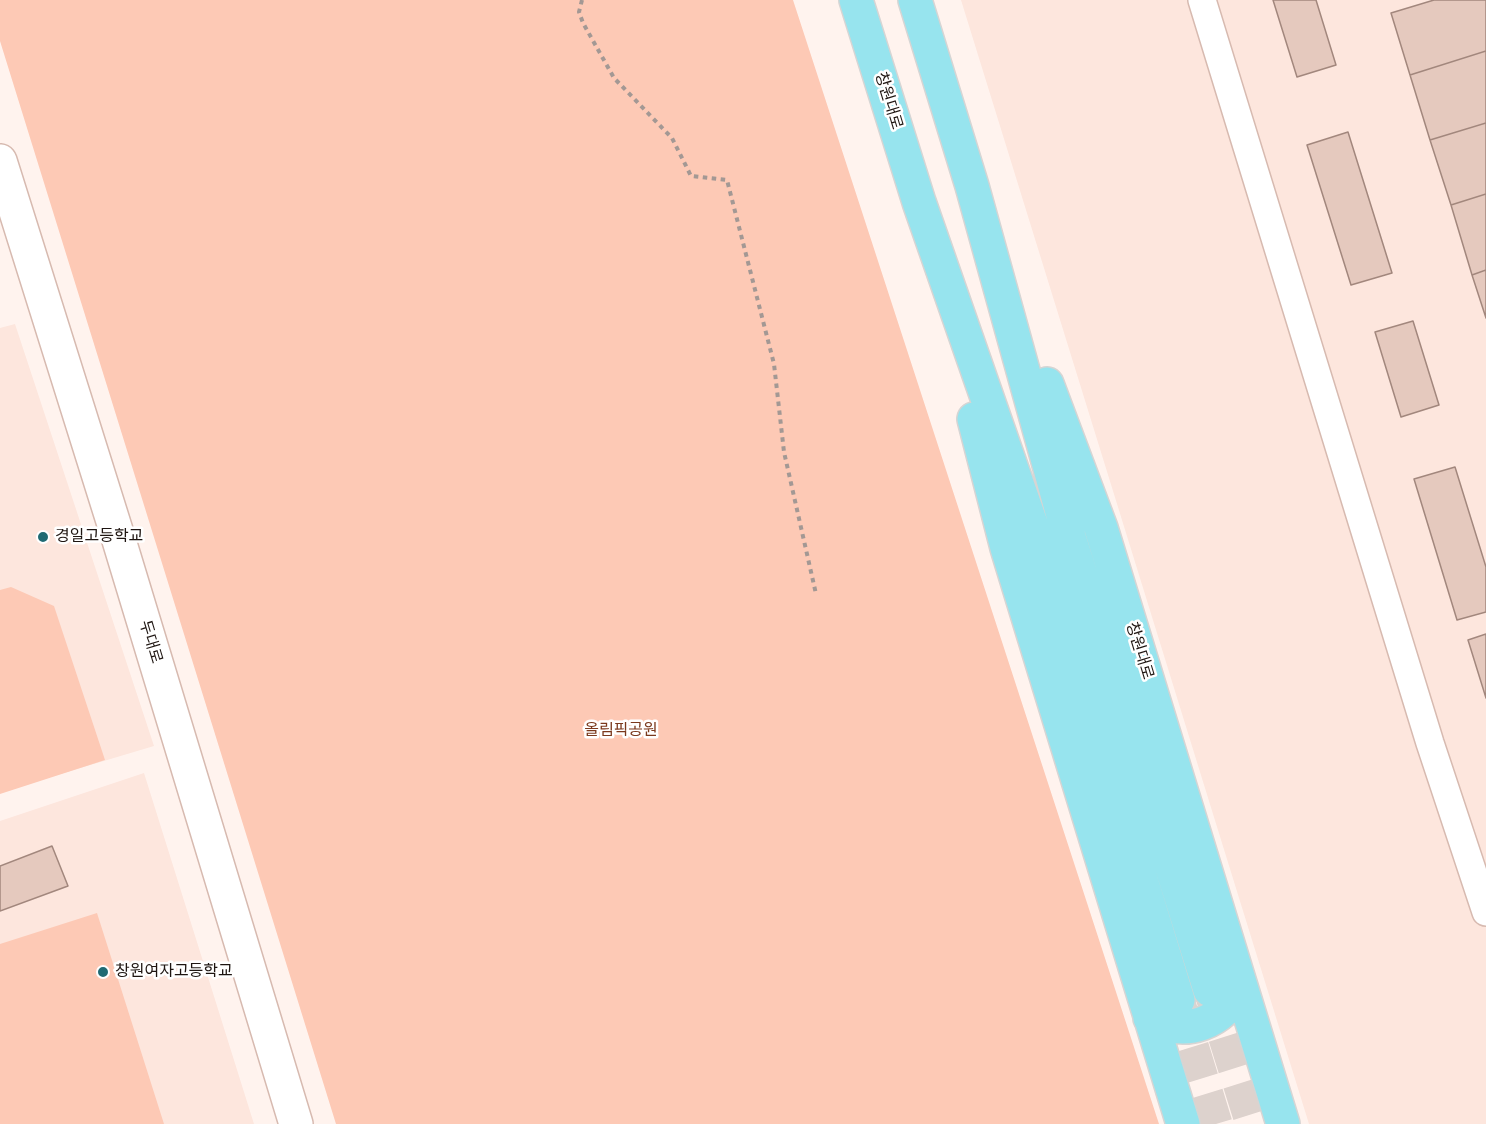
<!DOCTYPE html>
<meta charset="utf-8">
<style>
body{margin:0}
canvas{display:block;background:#fff3ee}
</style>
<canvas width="1486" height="1124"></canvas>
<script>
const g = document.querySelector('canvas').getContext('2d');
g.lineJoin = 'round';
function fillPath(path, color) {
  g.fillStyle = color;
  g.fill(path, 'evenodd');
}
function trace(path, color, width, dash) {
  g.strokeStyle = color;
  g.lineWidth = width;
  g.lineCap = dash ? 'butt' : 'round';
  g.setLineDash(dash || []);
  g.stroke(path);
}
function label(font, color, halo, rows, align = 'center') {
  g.font = font + ' "Sofia Sans Condensed","Noto Sans KR",sans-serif';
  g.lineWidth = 5;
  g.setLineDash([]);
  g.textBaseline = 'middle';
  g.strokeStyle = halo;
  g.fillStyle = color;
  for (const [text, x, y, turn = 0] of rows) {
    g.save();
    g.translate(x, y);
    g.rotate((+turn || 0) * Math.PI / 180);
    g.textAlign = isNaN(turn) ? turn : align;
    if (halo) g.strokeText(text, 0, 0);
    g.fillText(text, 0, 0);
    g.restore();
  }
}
fillPath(new Path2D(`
 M961 0H1486V1124H1309Z
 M15 324 154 746 0 792V328Z
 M144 773 254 1124H0V821Z`), '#fde6dd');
fillPath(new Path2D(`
 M0 0H793L1159 1124H336L0 41Z
 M11 587 54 606 105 760 0 794V590Z
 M97 913 164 1124H0V944Z`), '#fdc9b5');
const building = new Path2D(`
 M1273 0H1316L1336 65 1297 77Z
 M1434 0H1486V51L1410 75 1391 13Z
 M1486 51V123L1430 140 1410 75Z
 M1486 123V194L1451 205 1430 140Z
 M1348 132 1392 273 1351 285 1307 145Z
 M1486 194V270L1472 275 1451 205Z
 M1486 270V318L1472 275Z
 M1413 321 1439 405 1401 417 1375 332Z
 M1455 467 1486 567V612L1457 620 1414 479Z
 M1486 634V698L1468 640Z
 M52 846 68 886 0 911V866Z`);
fillPath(building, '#e5c9be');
trace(building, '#a2877d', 1.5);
trace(new Path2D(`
 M1210 990 1252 1124
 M1178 1000 1216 1124`), '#ddd2cd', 33, [33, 16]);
const minor = new Path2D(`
 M1202 0 1430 743 1486 912`);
const tertiary = new Path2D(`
 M0 161 118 537 296 1124`);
const primary = new Path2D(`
 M856 0 919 202 1038 544 1178 1000
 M915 0 972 186 1069 537 1210 990
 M1047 384 1101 528 1283 1124
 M974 419 1007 548 1183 1124
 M1150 1018C1187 1038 1222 1023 1241 987`);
trace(minor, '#d7bab0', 30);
trace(tertiary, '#d7bab0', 36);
trace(primary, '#d6d5d4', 36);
trace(new Path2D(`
 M582 0 579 12 583 23 614 78 672 138 691 176 727 180 774 364 784 452 816 594`), '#a39894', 4, [4.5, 4.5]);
trace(minor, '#fff', 27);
trace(tertiary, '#fff', 33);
trace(primary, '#97e4ee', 33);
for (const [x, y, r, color] of [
 [43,537,6,"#1f6a73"],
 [103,972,6,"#1f6a73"]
]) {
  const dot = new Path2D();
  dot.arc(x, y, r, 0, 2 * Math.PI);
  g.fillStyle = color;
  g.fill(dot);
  trace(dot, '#fff', 2);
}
label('16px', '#1e1511', '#fff', [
 ["창원대로",888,101,73],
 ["두대로",150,642,73],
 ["창원대로",1139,651,73]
]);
label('16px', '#1e1511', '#fff', [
 ["경일고등학교",55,537],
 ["창원여자고등학교",115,972]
], 'left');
label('16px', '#7b391d', '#fff', [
 ["올림픽공원",621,731]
]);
</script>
